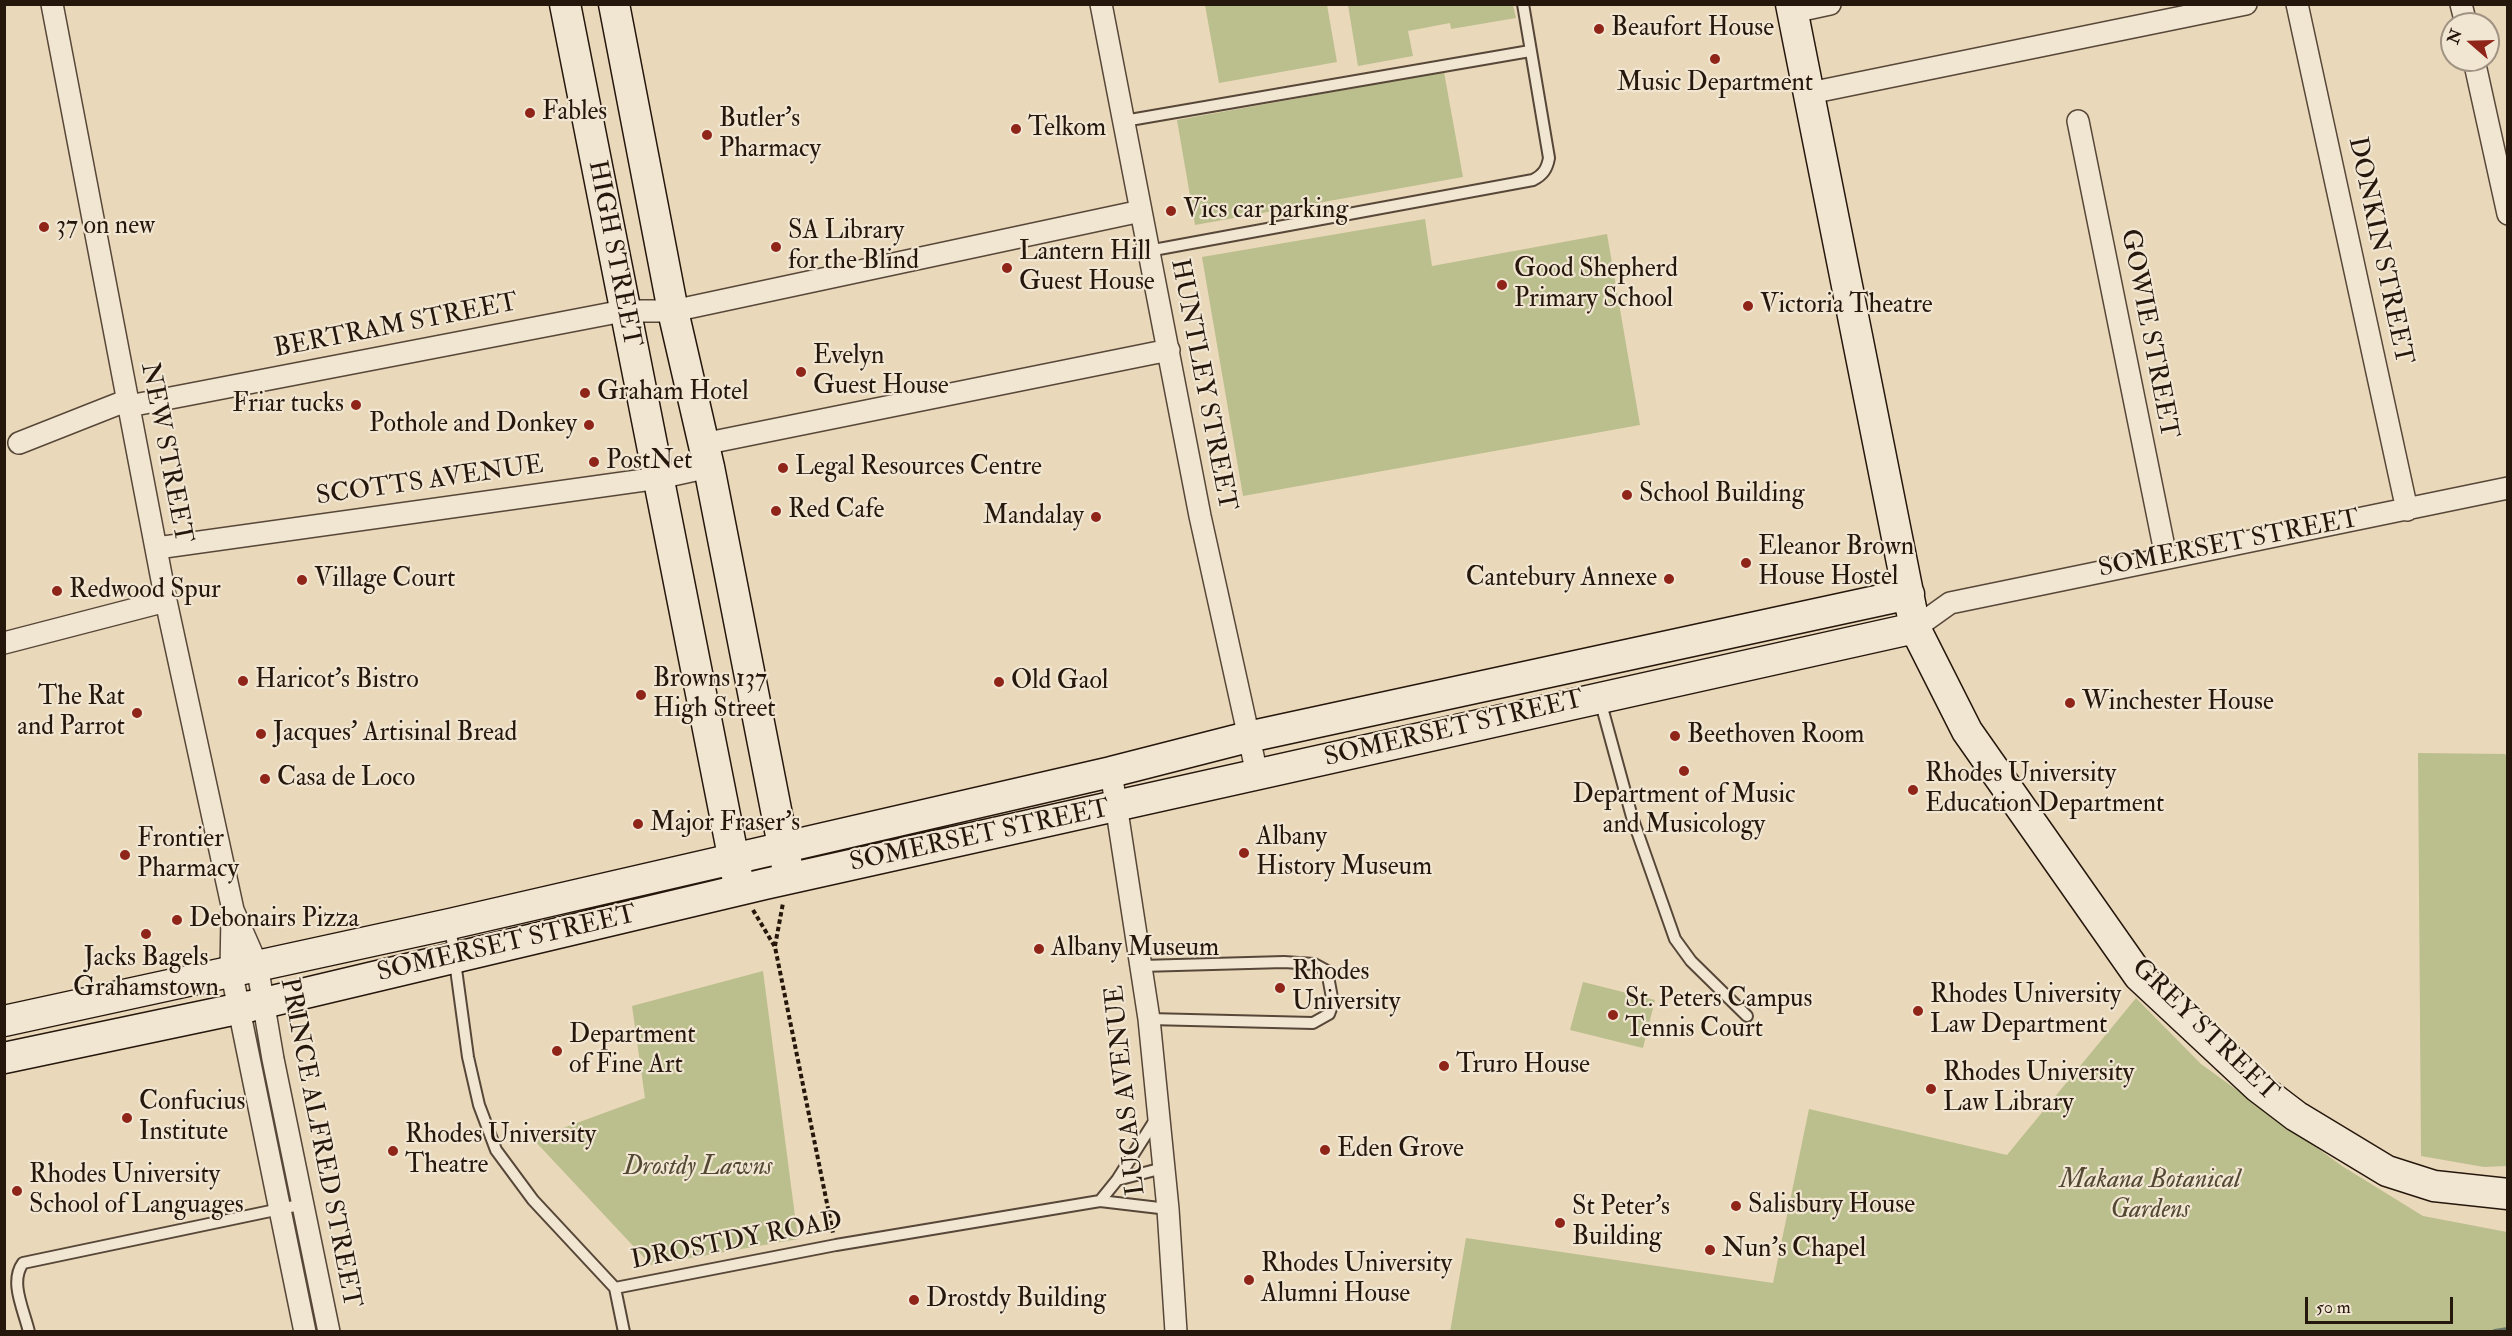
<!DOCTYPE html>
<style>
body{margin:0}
#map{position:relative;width:2512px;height:1336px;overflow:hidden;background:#ead8ba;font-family:"IM FELL Double Pica",serif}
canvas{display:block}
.frame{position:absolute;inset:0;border:6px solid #26170d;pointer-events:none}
.north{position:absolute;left:2440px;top:12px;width:60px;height:60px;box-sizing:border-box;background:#f1e6d2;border:2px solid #a09383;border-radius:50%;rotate:290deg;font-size:16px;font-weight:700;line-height:24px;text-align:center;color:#26170d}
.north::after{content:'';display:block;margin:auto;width:21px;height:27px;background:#8f2418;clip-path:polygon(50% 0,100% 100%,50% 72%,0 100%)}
.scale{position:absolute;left:2305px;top:1297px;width:148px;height:27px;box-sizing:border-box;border:3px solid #26170d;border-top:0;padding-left:8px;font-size:18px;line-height:21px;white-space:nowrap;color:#26170d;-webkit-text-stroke:4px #f1e6d2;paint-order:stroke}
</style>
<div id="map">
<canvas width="2512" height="1336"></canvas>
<div class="frame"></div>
<div class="north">N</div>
<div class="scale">50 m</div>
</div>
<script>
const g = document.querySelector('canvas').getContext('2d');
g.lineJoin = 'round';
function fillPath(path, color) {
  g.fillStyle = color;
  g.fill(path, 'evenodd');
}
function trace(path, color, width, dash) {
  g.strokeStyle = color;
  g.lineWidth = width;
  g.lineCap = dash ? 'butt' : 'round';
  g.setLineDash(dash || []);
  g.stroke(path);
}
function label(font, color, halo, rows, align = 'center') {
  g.font = font + ' "IM FELL Double Pica",serif';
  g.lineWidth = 4.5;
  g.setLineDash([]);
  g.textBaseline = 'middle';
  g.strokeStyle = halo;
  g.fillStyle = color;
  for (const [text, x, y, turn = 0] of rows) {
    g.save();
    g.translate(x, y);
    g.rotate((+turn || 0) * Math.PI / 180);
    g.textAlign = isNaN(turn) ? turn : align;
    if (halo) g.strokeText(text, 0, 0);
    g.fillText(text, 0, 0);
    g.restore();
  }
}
fillPath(new Path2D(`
 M1205 5H1327L1337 62 1219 83Z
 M1348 5H1513L1516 18 1451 29 1450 23 1408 31 1413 56 1358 66Z
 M1444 72 1463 177 1195 225 1177 120Z
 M1425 219 1432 266 1607 234 1640 425 1243 496 1202 257Z
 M2418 753 2505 754 2507 757V1166L2484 1167 2421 1156Z
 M763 971 798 1239 651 1265 533 1139 645 1098 632 1006Z
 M1583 982 1655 1000 1643 1048 1570 1030Z
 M2136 998 2201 1064 2342 1166 2423 1216 2507 1232V1331L1450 1332 1466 1238 1773 1283 1809 1109 2007 1155Z`), '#bbbe8d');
trace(new Path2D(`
 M2495 1332 2508 1330`), '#6b796b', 6);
const lane = new Path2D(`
 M1124 121 1530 51
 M1148 251 1533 180C1543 175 1547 169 1549 158L1523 4
 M1600 700 1632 817 1675 939 1691 961 1747 1016
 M450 925 468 1057 479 1105 496 1150 533 1200 615 1288
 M1141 966 1284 962 1314 964 1327 971 1333 1003 1329 1014 1313 1023 1149 1019
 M1117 1180 1157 1117
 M1100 1201 1117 1180 1163 1168
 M615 1288 836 1245 1100 1201 1168 1209
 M615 1288 624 1332
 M29 1332C24 1310 9 1282 23 1263L304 1204`);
const street = new Path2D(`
 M52 4 166 601 233 910 257 965 273 1059 329 1332
 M1101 4 1200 516 1257 774
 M2297 4 2407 510
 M2461 4 2466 24
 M1793 12 1830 4
 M2474 60 2508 214
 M1810 93 2246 4
 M2078 121 2166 557
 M129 406 623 311H673L1141 211
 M19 443 128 400
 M703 444 1169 350
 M157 548 659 478 709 467
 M1915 628 1950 603 2508 488
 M4 643 166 601
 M1111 772 1149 1019 1168 1209 1176 1332
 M232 916 231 970 305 1332`);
const secondary = new Path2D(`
 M565 4 737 876
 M614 4 673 311 709 467 787 866
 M1791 4 1915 628 1967 731 2139 976 2258 1087 2296 1116 2387 1171 2434 1186 2508 1194
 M4 1021 450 924 1111 772 1248 737 1909 594
 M4 1058 251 1006 765 884 1915 628`);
trace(lane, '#574738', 14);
trace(street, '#574738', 24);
trace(secondary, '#26170d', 33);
trace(new Path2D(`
 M753 910 775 947 833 1233
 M775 946 783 903`), '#26170d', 4, [4.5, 3]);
trace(lane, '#f1e6d2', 10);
trace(street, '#f1e6d2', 21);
trace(secondary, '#f1e6d2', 30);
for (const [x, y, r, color] of [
 [1599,29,6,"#8f2418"],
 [1715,59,6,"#8f2418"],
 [530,113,6,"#8f2418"],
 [1016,129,6,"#8f2418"],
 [707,135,6,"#8f2418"],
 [1171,211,6,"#8f2418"],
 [44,227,6,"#8f2418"],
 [776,247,6,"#8f2418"],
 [1007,268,6,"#8f2418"],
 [1502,285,6,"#8f2418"],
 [1748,306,6,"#8f2418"],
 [801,372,6,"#8f2418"],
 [585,393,6,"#8f2418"],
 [356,405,6,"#8f2418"],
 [589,425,6,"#8f2418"],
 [594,462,6,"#8f2418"],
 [783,468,6,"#8f2418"],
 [1627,495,6,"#8f2418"],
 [776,511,6,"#8f2418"],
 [1096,517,6,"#8f2418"],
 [1746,563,6,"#8f2418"],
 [1669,579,6,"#8f2418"],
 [302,580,6,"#8f2418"],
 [57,591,6,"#8f2418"],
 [243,681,6,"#8f2418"],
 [999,682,6,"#8f2418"],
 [641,695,6,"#8f2418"],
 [2070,703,6,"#8f2418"],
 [137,713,6,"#8f2418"],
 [261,734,6,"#8f2418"],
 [1675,736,6,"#8f2418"],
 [1684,771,6,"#8f2418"],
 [265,779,6,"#8f2418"],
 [1913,790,6,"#8f2418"],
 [638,824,6,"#8f2418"],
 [1244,853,6,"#8f2418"],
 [125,855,6,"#8f2418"],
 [177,920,6,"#8f2418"],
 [146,934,6,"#8f2418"],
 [1039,949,6,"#8f2418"],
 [1280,988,6,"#8f2418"],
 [1918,1011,6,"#8f2418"],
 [1613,1015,6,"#8f2418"],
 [557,1051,6,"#8f2418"],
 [1444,1066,6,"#8f2418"],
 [1931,1089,6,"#8f2418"],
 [127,1118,6,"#8f2418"],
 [1325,1150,6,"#8f2418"],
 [393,1151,6,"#8f2418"],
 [17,1191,6,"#8f2418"],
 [1736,1206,6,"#8f2418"],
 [1560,1223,6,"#8f2418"],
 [1710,1250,6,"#8f2418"],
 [1249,1280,6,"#8f2418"],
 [914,1300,6,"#8f2418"]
]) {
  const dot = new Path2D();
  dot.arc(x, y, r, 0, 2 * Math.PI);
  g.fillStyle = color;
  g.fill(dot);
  trace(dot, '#f1e6d2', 2);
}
label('26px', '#26170d', '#f1e6d2', [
 ["Beaufort House",1611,29],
 ["Music Department",1715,84,"center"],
 ["Fables",542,113],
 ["Butler's",719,120],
 ["Pharmacy",719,150],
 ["Telkom",1028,129],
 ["Vics car parking",1183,211],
 ["37 on new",56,227],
 ["SA Library",788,232],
 ["for the Blind",788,262],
 ["Lantern Hill",1019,253],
 ["Guest House",1019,283],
 ["Good Shepherd",1514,270],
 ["Primary School",1514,300],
 ["Victoria Theatre",1760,306],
 ["Evelyn",813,357],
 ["Guest House",813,387],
 ["Graham Hotel",597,393],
 ["Friar tucks",344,405,"right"],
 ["Pothole and Donkey",577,425,"right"],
 ["PostNet",606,462],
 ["Legal Resources Centre",795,468],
 ["School Building",1639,495],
 ["Red Cafe",788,511],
 ["Mandalay",1084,517,"right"],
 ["Eleanor Brown",1758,548],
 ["House Hostel",1758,578],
 ["Cantebury Annexe",1657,579,"right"],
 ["Village Court",314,580],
 ["Redwood Spur",69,591],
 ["Browns 137",653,680],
 ["High Street",653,710],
 ["Haricot's Bistro",255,681],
 ["Old Gaol",1011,682],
 ["The Rat",125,698,"right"],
 ["and Parrot",125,728,"right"],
 ["Winchester House",2082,703],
 ["Jacques' Artisinal Bread",273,734],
 ["Beethoven Room",1687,736],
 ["Rhodes University",1925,775],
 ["Education Department",1925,805],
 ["Casa de Loco",277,779],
 ["Department of Music",1684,796,"center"],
 ["and Musicology",1684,826,"center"],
 ["Major Fraser's",650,824],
 ["Albany",1256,838],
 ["History Museum",1256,868],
 ["Frontier",137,840],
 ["Pharmacy",137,870],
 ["Debonairs Pizza",189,920],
 ["Albany Museum",1051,949],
 ["Jacks Bagels",146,959,"center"],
 ["Grahamstown",146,989,"center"],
 ["Rhodes",1292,973],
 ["University",1292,1003],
 ["Rhodes University",1930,996],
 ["Law Department",1930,1026],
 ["St. Peters Campus",1625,1000],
 ["Tennis Court",1625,1030],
 ["Department",569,1036],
 ["of Fine Art",569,1066],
 ["Truro House",1456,1066],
 ["Rhodes University",1943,1074],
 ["Law Library",1943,1104],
 ["Confucius",139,1103],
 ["Institute",139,1133],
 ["Rhodes University",405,1136],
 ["Theatre",405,1166],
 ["Eden Grove",1337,1150],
 ["Rhodes University",29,1176],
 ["School of Languages",29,1206],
 ["Salisbury House",1748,1206],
 ["St Peter's",1572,1208],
 ["Building",1572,1238],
 ["Nun's Chapel",1722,1250],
 ["Rhodes University",1261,1265],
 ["Alumni House",1261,1295],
 ["Drostdy Building",926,1300]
], 'left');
label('26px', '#26170d', '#f1e6d2', [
 ["DONKIN STREET",2379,251,78],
 ["HIGH STREET",613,254,79],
 ["BERTRAM STREET",396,327,-11],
 ["GOWIE STREET",2148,334,79],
 ["HUNTLEY STREET",1202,385,79],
 ["NEW STREET",165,453,79],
 ["SCOTTS AVENUE",430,482,-8],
 ["SOMERSET STREET",2229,545,-11],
 ["SOMERSET STREET",1454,730,-13],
 ["SOMERSET STREET",980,837,-12],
 ["SOMERSET STREET",507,945,-13],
 ["GREY STREET",2204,1031,44],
 ["LUCAS AVENUE",1127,1090,-96],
 ["PRINCE ALFRED STREET",319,1143,79],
 ["DROSTDY ROAD",737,1242,-11]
]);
label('italic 26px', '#534933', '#f1e6d2', [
 ["Drostdy Lawns",698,1168],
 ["Makana Botanical",2150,1181],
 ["Gardens",2150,1211]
]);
</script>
